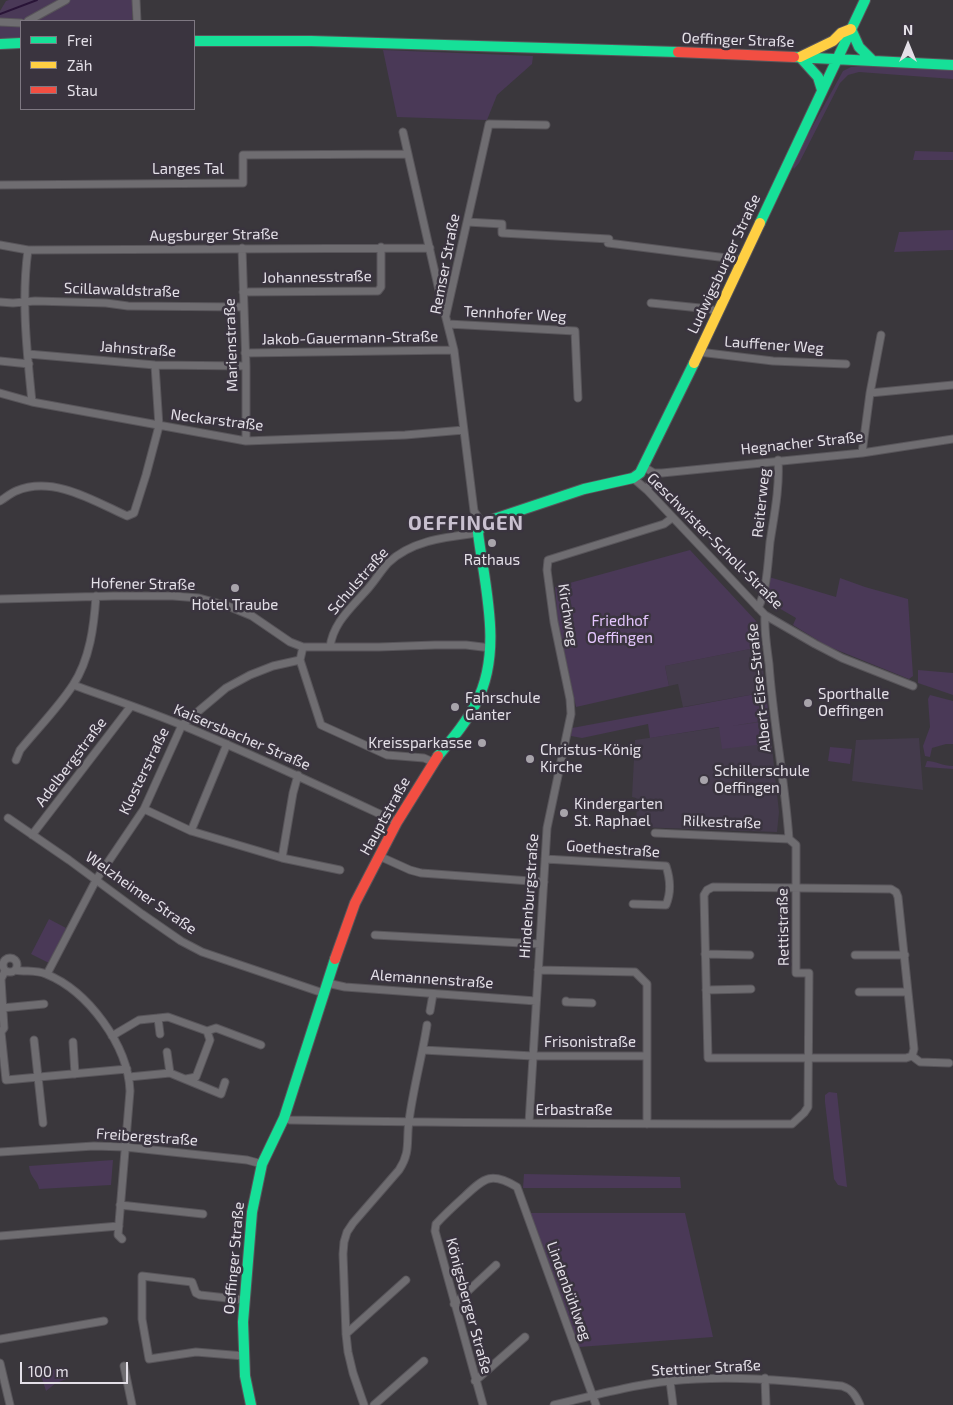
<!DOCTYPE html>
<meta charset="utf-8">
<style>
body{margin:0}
#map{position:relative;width:953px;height:1405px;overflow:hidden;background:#3a373c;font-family:"Exo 2",sans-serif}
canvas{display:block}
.legend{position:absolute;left:20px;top:20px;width:175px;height:90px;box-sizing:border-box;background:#3a343f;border:1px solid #7e7882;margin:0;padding:6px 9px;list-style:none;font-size:15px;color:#e3dfe7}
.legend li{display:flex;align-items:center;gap:10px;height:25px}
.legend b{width:25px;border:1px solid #7e7882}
.north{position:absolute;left:883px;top:20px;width:50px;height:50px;-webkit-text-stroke:4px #3a343f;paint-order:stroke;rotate:0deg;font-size:14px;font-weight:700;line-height:20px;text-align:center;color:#e3dfe7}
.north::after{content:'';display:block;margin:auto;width:18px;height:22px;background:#e3dfe7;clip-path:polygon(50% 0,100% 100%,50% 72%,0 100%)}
.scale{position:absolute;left:20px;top:1362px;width:108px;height:22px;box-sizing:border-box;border:2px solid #e3dfe7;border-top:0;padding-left:6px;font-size:15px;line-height:18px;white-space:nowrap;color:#e3dfe7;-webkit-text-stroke:4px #3a343f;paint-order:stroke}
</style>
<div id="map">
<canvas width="953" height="1405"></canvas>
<ul class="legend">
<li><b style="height:6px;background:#16e098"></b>Frei</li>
<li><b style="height:6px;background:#ffcf43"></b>Zäh</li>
<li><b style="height:6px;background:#f24e42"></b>Stau</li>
</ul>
<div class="north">N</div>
<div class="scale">100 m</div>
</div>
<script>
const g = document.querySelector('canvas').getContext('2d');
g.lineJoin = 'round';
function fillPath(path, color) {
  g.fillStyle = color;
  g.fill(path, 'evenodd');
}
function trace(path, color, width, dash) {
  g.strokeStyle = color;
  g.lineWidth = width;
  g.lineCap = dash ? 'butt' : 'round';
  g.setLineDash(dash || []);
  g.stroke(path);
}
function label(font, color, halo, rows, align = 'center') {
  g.font = font + ' "Exo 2",sans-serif';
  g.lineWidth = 5;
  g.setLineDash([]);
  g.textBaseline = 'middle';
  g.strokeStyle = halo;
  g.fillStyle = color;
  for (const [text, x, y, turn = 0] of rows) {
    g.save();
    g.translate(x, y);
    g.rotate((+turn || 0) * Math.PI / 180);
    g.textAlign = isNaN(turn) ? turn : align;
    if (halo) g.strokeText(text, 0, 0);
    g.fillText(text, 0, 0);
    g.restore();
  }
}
fillPath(new Path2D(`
 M760 647 766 692 683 707 678 684 669 686 665 666Z
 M769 720 779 812 777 832 636 827 637 801 636 798 632 797 635 740Z
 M919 738 923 790 852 781 856 740Z`), '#443b4c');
fillPath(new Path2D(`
 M9 0H132V21H21V38L0 39V11L6 1Z
 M383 50 533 56 532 64 497 95 487 120 397 117Z
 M863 66 953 70V79L859 72 848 75 840 83 799 163 794 169 792 164 843 71 851 67Z
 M915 151 953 152V160H913Z
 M953 230V250L894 252 899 232Z
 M690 550 757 622 760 647 665 666 669 686 576 707 558 624 555 587Z
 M769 577 836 597 840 578 865 587 908 599 913 676 909 679 827 646 793 625 796 618 765 600Z
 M918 670 953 673V695L918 683Z
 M766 692 769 720 732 726 762 722 765 744 722 749 719 727 650 738 648 724 582 738 571 736 572 728Z
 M930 695 953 701V744H946L932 748 930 757 925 756 923 746 930 727 928 699Z
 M830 747 852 749 850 764 828 761Z
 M927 761C935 761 943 766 953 766V769L925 767Z
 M49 919 66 928 49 963 31 954Z
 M829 1092 837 1093 847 1187 838 1185 834 1179 825 1102V1095Z
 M113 1160 111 1185 39 1189C38 1180 30 1178 29 1166Z
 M524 1174 680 1177 681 1188H523Z
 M530 1213H685L713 1337 579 1347Z
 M62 1367 69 1378 56 1383 46 1391 40 1372H47Z`), '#4a3957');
trace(new Path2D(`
 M0 14 37 0`), '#291437', 2);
const street = new Path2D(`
 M136 0 137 21
 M28 21 66 0
 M0 22 21 23
 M403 132 438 286 454 350 474 511 482 523
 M0 185 243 183V155L408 154
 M467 222 502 224V233L609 239
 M608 243 743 260
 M0 245 28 250 430 248
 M242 248 246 366V441
 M28 250C21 300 27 352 32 402
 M243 292 378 291 381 287V247
 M0 302 13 303 35 301 106 303 128 306 243 307
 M651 303 710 309 718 312
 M446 315 489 124 546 125
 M448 324 575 331 578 398
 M699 352 773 361 846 364
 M245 353 454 350
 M28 354 155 365 246 366
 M0 361 29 364
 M0 393 32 402 246 441 405 435 464 430
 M870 393 881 335
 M862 453 870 393 953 385
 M644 467 654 473H662L862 453 953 439
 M633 478 647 490 765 615 815 644 842 658 913 686
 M647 490 654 473
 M0 501C5 498 11 493 16 491 53 475 94 501 127 516L134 513 146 475 159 426 155 365
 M0 599 114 596H173L199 598 228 606 252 616 290 642 303 647H379L435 645H466L491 648
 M758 608C767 591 768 562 770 542 774 516 780 487 778 460
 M330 647C333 624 349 610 364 593 373 584 379 573 388 563 412 540 447 537 478 533
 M300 660 321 725 387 755 424 758 433 762
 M73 685C110 698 148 711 184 726 256 756 326 789 397 822
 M16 760 20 750C37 729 58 708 73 685 90 659 94 626 96 596
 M144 809 191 831 282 858 340 870
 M8 818 69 860 142 914 181 941 202 952 323 993
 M191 831 227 744
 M655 833 789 839
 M32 835 131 706
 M379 856 410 870 421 873 544 882
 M282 858 293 793 298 775
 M545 859 666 866C670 878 671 893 666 905L633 904
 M96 880 144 809 182 725 226 688 250 675 273 666 300 660 303 647
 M713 887 891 889 896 892 898 897 914 1049 912 1056 906 1058H708L704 895 707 890Z
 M375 935 540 944
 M705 954 750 955
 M855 955H905
 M3 965a7 7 0 1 1 14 0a7 7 0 1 1-14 0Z
 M15 970C26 972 36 970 46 974 88 991 128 1045 130 1091L118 1235 122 1239
 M538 970 635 972 647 984V1124
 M5 971 1 979 4 1028 1 1032 6 1080 127 1069
 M47 974 94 884
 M327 983 345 987 536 1001
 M706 990 751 989
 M859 992H908
 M566 1001V1002L592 1003
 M2 1008 44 1004
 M430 1011 433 994
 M158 1018 160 1034
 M112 1036 139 1020 168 1017 207 1031 216 1028 261 1045
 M34 1040 43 1123
 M73 1042 75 1074
 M423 1050 533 1056H647
 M167 1052 170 1073
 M912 1056 920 1062 949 1063
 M129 1077 170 1073 221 1094 225 1082
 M186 1079 196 1077 210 1040 207 1031
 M284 1118 290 1120C458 1123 625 1124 792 1124L804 1113 808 1107 809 973H796V845L789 839C785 780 773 722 769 664 767 648 764 631 765 615
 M529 1123 547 828 571 714 570 699 554 622 547 570 548 560 664 524 672 518
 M0 1152 94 1146 125 1147 247 1160 262 1164
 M120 1205 203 1214
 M0 1236 119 1226
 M454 1304 496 1265
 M346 1334 406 1280
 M0 1339 104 1321
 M244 1356 196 1352 149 1359 142 1319V1276L192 1282 196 1293 200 1295 245 1300
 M0 1363 10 1405
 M124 1366 132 1405
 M765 1378 766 1405
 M475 1381 525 1337
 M670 1381 673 1405
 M364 1405 353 1373 348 1352 346 1334 343 1254 344 1242 347 1232 353 1223 399 1170C411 1152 406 1141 409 1121 413 1089 422 1057 427 1025
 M374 1405 424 1361
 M483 1405 435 1231 436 1224C445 1214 455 1205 465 1196 485 1177 492 1172 517 1187L596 1405
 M554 1405C592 1396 631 1385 670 1381 728 1375 785 1380 842 1386 852 1389 856 1396 860 1405`);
const fast = new Path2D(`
 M851 29 859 47 873 61
 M194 41H311L678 52
 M0 44 21 43
 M794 57 953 65
 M800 57 818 77 822 90
 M760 223 865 0
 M438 756C452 739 466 723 476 703 503 652 485 588 478 533L482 523 584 489 633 478 640 473 694 363
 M251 1405 245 1376 243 1322 252 1212 262 1164 284 1118 335 959`);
const slow = new Path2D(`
 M800 57 833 41 841 33 851 29
 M694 363 760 223`);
const jam = new Path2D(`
 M678 52 794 57
 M335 959 355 903 397 822 438 756`);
trace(street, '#58555a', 9);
trace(fast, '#58555a', 12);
trace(slow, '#58555a', 12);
trace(jam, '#58555a', 12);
trace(street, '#6f6d71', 7);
trace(fast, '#16e098', 10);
trace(slow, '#ffcf43', 10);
trace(jam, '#f24e42', 10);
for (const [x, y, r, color] of [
 [492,543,5,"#a8a4ab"],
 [235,588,5,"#a8a4ab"],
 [808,703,5,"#a8a4ab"],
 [455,707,5,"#a8a4ab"],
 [482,743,5,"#a8a4ab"],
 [530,759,5,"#a8a4ab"],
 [704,780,5,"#a8a4ab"],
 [564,813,5,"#a8a4ab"]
]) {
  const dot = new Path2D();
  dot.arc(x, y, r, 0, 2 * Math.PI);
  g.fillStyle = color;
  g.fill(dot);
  trace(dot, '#3a343f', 2);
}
label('15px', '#e3dfe7', '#3a343f', [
 ["Oeffinger Straße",738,40,2],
 ["Langes Tal",188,169],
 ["Augsburger Straße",214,235,-1],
 ["Remser Straße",445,264,-79],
 ["Ludwigsburger Straße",724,264,-65],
 ["Johannesstraße",317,277,-1],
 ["Scillawaldstraße",122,290,2],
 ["Tennhofer Weg",515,314,3],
 ["Jakob-Gauermann-Straße",350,338,-1],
 ["Marienstraße",231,345,-92],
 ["Lauffener Weg",774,345,4],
 ["Jahnstraße",138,349,4],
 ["Neckarstraße",217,420,7],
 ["Hegnacher Straße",802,443,-6],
 ["Reiterweg",761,503,-84],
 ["Geschwister-Scholl-Straße",715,541,45],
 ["Schulstraße",358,581,-49],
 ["Hofener Straße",143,584,1],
 ["Kirchweg",568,615,81],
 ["Albert-Eise-Straße",759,688,-96],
 ["Kaisersbacher Straße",242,737,23],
 ["Adelbergstraße",71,762,-53],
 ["Klosterstraße",144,771,-64],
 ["Hauptstraße",385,816,-61],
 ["Rilkestraße",722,822,2],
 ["Goethestraße",613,849,4],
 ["Welzheimer Straße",141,893,35],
 ["Hindenburgstraße",529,896,-86],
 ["Rettistraße",783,927,-91],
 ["Alemannenstraße",432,979,4],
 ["Frisonistraße",590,1042],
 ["Erbastraße",574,1110],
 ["Freibergstraße",147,1137,4],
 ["Oeffinger Straße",234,1258,-85],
 ["Lindenbühlweg",569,1291,70],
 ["Königsberger Straße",469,1306,75],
 ["Stettiner Straße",706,1368,-3]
]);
label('15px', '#e3dfe7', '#3a343f', [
 ["Rathaus",492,560,"center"],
 ["Hotel Traube",235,605,"center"],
 ["Sporthalle",818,694],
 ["Oeffingen",818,711],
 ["Fahrschule",465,698],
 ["Ganter",465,715],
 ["Kreissparkasse",472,743,"right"],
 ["Christus-König",540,750],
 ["Kirche",540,767],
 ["Schillerschule",714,771],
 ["Oeffingen",714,788],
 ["Kindergarten",574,804],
 ["St. Raphael",574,821]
], 'left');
label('15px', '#e3c5fc', '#3a343f', [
 ["Friedhof",620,621],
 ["Oeffingen",620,638]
]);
g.letterSpacing = '1px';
label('bold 20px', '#c9c1d0', '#3a343f', [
 ["OEFFINGEN",466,523]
]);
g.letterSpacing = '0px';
</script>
